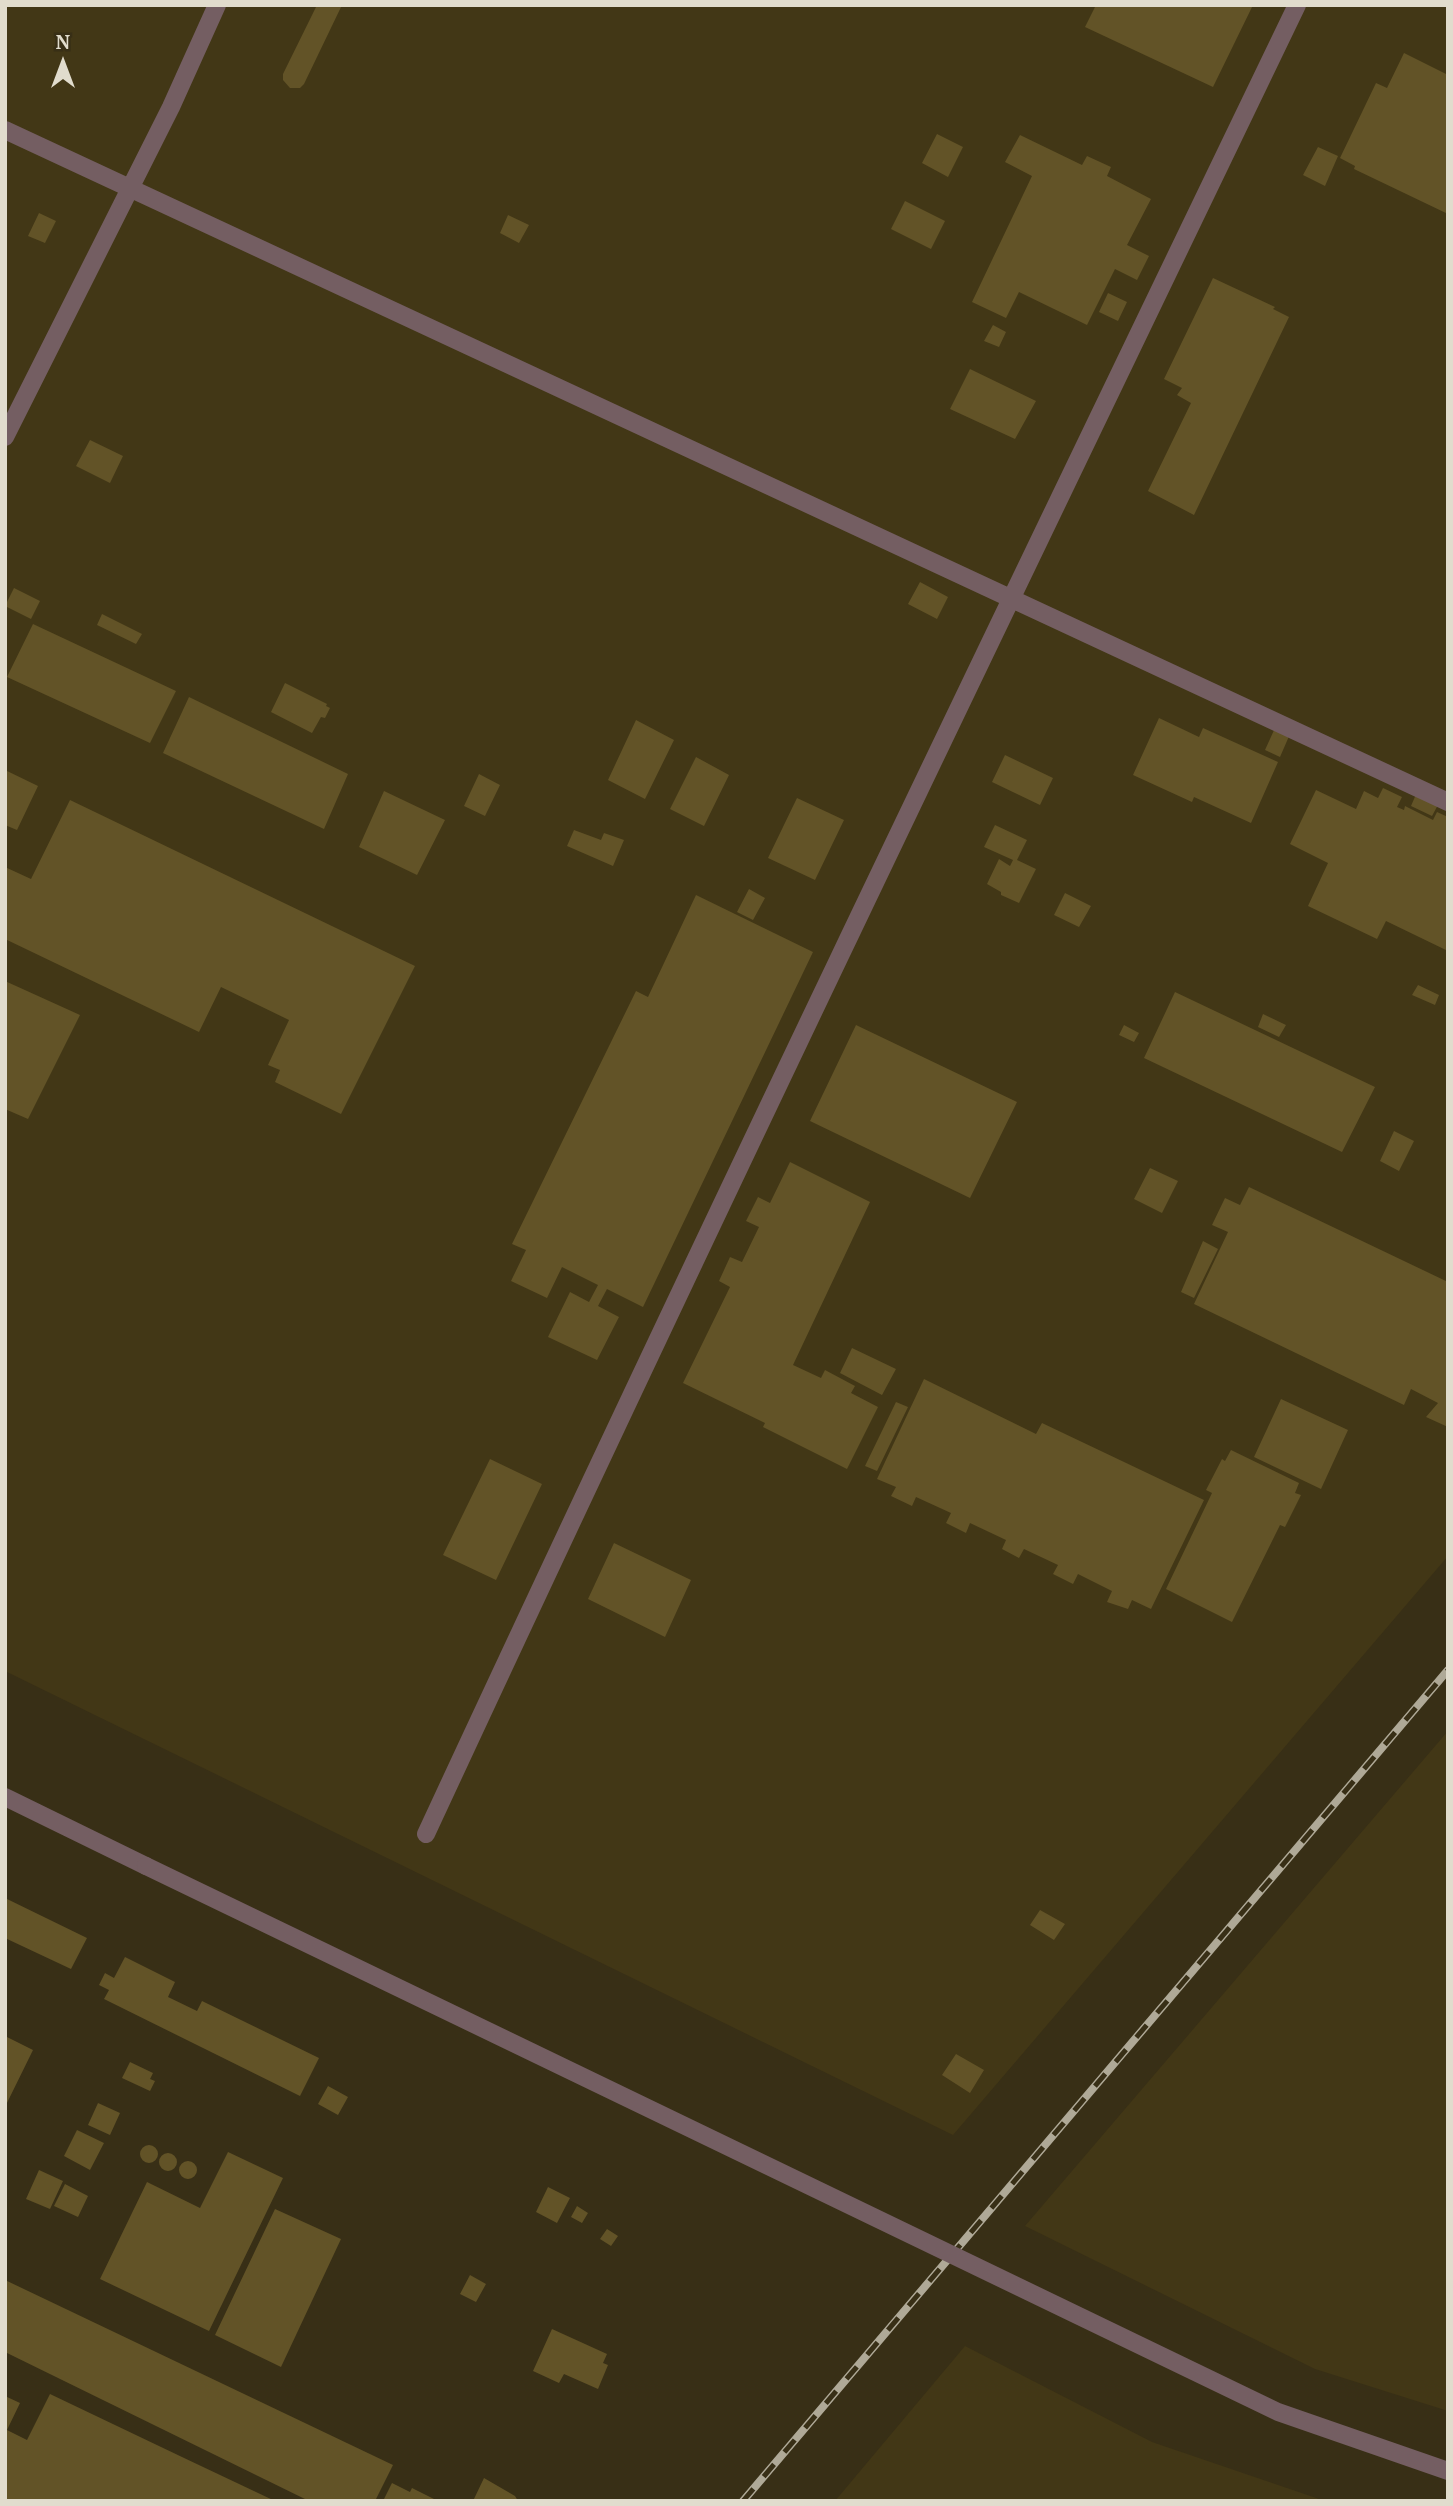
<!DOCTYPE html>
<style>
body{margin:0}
#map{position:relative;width:1453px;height:2506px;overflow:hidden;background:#382f16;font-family:"PT Serif",serif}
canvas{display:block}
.frame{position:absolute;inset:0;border:7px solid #e1dccd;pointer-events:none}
.north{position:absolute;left:28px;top:28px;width:70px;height:70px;-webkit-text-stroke:5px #382f16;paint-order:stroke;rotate:0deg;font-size:19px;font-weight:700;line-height:28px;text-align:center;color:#e1dccd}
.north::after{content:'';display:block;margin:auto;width:24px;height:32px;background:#e1dccd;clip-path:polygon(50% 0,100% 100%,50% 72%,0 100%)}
</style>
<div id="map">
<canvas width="1453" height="2506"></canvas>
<div class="frame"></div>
<div class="north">N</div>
</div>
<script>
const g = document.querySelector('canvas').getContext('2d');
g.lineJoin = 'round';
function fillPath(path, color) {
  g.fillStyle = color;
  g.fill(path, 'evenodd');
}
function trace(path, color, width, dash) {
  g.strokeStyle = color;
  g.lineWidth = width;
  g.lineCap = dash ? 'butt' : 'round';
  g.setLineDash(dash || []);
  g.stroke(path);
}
fillPath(new Path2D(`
 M5 5H1448V1556L953 2135 5 1671Z
 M1448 1731V2411L1315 2369 1025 2226Z
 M965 2346 1152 2442 1325 2501H835Z`), '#423716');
fillPath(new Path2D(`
 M317 5H342L304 84 300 88H290L283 80V74Z
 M1096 5H1253L1213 87 1085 27Z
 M1404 53 1448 75V214L1354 169 1355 166 1340 158 1376 83 1387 88Z
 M937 134 963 147 948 177 922 163Z
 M1020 135 1082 165 1087 156 1111 167 1107 176 1151 199 1127 245 1149 256 1137 280 1115 269 1087 325 1019 292 1006 318 972 302 1032 176 1005 162Z
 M1318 147 1338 156 1325 186 1303 175Z
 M905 201 945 221 931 249 891 229Z
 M39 213 56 221 45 243 28 236Z
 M508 215 529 225 519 243 500 233Z
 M1213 278 1275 307 1273 309 1289 317 1194 515 1148 491 1191 403 1177 395 1182 388 1164 379Z
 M1108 293 1127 302 1118 321 1099 312Z
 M993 325 1006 332 999 347 984 341Z
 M970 369 1036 401 1015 439 950 409Z
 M90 440 123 456 110 483 76 466Z
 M920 582 948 597 937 619 908 604Z
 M14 588 40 601 31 619 5 606Z
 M102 614 142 634 136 644 97 625Z
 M33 624 176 691 150 743 7 677Z
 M285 683 327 704 326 706 330 708 325 718 321 717 312 733 271 712Z
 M189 697 348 774 324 829 163 753Z
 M1159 718 1199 737 1203 728 1278 762 1251 823 1194 797 1192 802 1133 775Z
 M636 720 674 740 645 799 608 780Z
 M1275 728 1290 734 1280 757 1265 750Z
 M1005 755 1053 778 1040 805 992 782Z
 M696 757 729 775 704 826 670 809Z
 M5 770 38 786 17 830 5 825Z
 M479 774 500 785 485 816 464 806Z
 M1383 788 1402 797 1397 807 1404 810 1405 806 1433 820 1437 812 1448 817V951L1386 921 1377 939 1308 906 1328 863 1290 844 1316 790 1356 809 1364 791 1378 798Z
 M384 791 445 820 417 875 359 847Z
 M1417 792 1439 803 1432 816 1411 806Z
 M797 798 844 820 815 880 768 858Z
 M70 800 415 966 341 1114 275 1082 280 1070 268 1065 289 1020 221 987 199 1032 5 939V867L31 879Z
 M995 825 1027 840 1017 860 1036 869 1019 903 1001 895V892L987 884 999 859 1010 866 1013 860 984 847Z
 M574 830 601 840 604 833 624 840 613 866 567 846Z
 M749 889 765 898 753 920 737 912Z
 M1065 893 1091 906 1079 927 1054 915Z
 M696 895 813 952 643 1307 607 1289 598 1306 619 1317 597 1360 548 1337 570 1292 589 1302 598 1285 562 1267 547 1298 511 1281 526 1250 512 1244 636 991 648 997Z
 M5 981 80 1015 28 1119 5 1109Z
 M1418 985 1439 995 1435 1005 1412 995Z
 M1175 992 1375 1087 1342 1152 1144 1058Z
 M1263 1014 1286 1025 1279 1037 1258 1027Z
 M856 1025 1017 1102 970 1198 810 1121Z
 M1124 1025 1139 1033 1134 1042 1119 1035Z
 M1394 1131 1414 1141 1399 1171 1380 1161Z
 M790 1162 870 1202 793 1365 821 1378 825 1370 855 1386 851 1393 878 1407 847 1469 763 1427 765 1423 683 1383 730 1287 719 1281 730 1257 742 1262 759 1227 746 1221 758 1197 770 1203Z
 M1150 1168 1178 1181 1162 1213 1134 1199Z
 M1249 1187 1448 1282V1427L1426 1417 1438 1403 1411 1389 1404 1405 1194 1304 1228 1232 1212 1225 1225 1198 1240 1205Z
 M1203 1241 1218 1249 1194 1298 1181 1292Z
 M852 1348 896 1369 882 1395 840 1373Z
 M924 1379 1036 1434 1042 1423 1204 1500 1151 1609 1132 1600 1128 1609 1107 1602 1112 1591 1078 1574 1073 1584 1053 1574 1058 1565 1024 1549 1019 1558 1002 1549 1006 1540 970 1523 966 1533 946 1523 951 1513 916 1497 912 1506 891 1496 896 1487 877 1479Z
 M1281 1399 1348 1430 1321 1489 1254 1457Z
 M896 1402 908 1407 877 1471 865 1466Z
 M1231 1450 1299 1483 1295 1493 1301 1495 1285 1527 1280 1525 1232 1622 1166 1589 1212 1493 1206 1490 1222 1459 1225 1461Z
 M490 1459 542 1484 496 1580 443 1555Z
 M614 1543 691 1580 665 1637 588 1599Z
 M5 1898 87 1938 71 1969 5 1938Z
 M1040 1910 1065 1924 1054 1940 1030 1925Z
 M125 1957 175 1982 168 1997 197 2011 202 2001 319 2058 300 2096 104 1999 109 1990 99 1985 105 1973 114 1978Z
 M5 2036 33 2050 5 2107Z
 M956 2054 984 2070 970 2093 942 2075Z
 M130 2062 153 2073 150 2079 155 2081 150 2091 122 2078Z
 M328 2086 348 2097 338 2115 318 2104Z
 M98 2103 120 2113 110 2135 88 2125Z
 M77 2130 104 2143 90 2170 64 2156Z
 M140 2154a9 9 0 1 1 18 0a9 9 0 1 1-18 0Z
 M228 2152 283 2178 209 2331 100 2279 147 2182 200 2208Z
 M159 2162a9 9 0 1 1 18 0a9 9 0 1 1-18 0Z
 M179 2170a9 9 0 1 1 18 0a9 9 0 1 1-18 0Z
 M39 2170 63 2181 50 2209 26 2199Z
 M65 2184 88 2196 78 2217 54 2206Z
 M548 2187 570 2198 557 2223 536 2212Z
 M577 2206 588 2213 582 2223 571 2217Z
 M275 2209 341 2239 281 2367 215 2335Z
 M607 2229 618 2236 611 2246 600 2239Z
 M470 2275 486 2284 476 2302 460 2294Z
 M5 2280 393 2465 375 2501H309L5 2352Z
 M552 2329 607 2354 603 2363 608 2365 598 2389 564 2374 559 2383 533 2371Z
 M50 2394 182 2457 275 2501H5V2396L20 2403 7 2430 27 2440Z
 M484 2478 515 2496 518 2501H473Z
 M392 2483 410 2492 412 2488 438 2501H383Z`), '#625327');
trace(new Path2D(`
 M5 130 1448 802
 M5 437 171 107 217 5
 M5 1797 146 1866
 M426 1834C710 1222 1004 613 1297 5`), '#745e62', 18);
const rail = new Path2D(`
 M743 2501 1448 1670`);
trace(rail, '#afa997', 8);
trace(rail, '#382f16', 5, [16]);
trace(new Path2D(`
 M146 1866 1278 2412 1448 2471`), '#745e62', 18);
</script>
